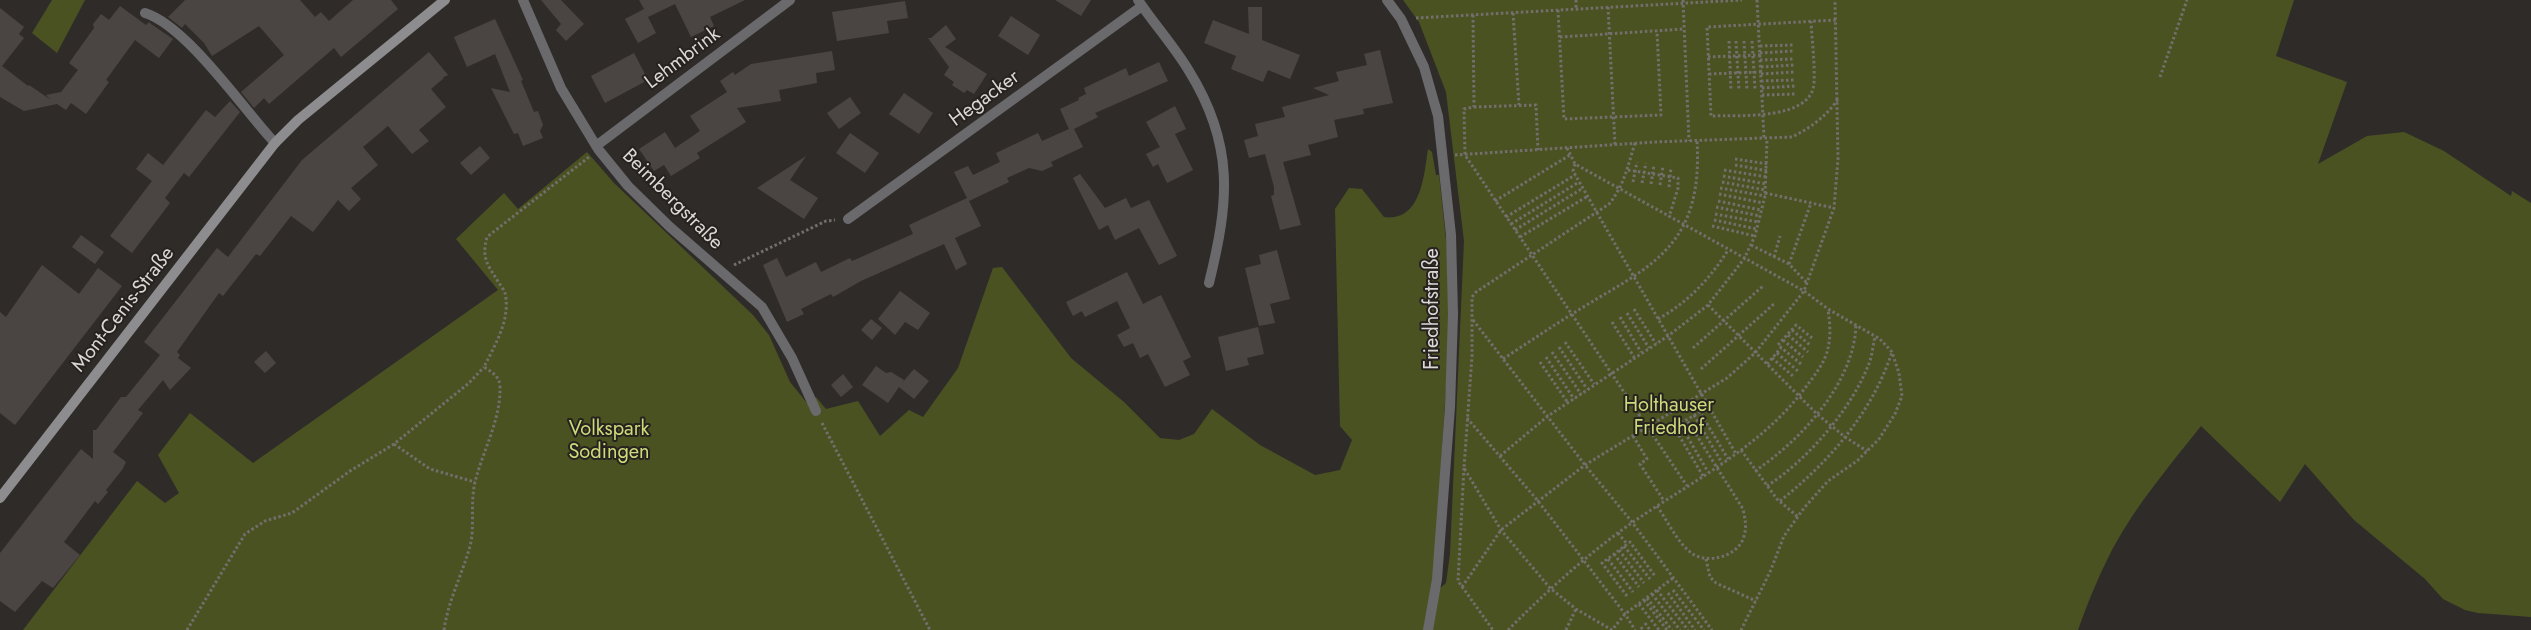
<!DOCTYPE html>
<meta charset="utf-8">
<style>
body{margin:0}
canvas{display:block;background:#2f2b29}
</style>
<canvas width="2531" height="630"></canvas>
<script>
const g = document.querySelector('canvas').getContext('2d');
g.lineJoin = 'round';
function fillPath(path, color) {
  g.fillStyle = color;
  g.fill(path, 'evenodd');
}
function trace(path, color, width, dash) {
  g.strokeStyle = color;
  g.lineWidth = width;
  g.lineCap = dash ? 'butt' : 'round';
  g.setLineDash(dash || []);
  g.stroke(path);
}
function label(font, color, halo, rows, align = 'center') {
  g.font = font + ' Jost,sans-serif';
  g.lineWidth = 4;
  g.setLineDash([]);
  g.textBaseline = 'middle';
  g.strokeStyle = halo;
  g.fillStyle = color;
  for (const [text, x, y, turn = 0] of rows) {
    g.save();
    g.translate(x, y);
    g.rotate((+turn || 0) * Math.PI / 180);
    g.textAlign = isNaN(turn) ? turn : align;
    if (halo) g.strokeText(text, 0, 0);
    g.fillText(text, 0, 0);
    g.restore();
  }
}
fillPath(new Path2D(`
 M52 0H85L57 53 32 33Z
 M1403 0H2294L2276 56 2347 82 2318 164 2367 136 2404 132 2444 151 2511 196 2512 191 2531 203V617L2478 613 2465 610 2443 599 2425 579 2354 520 2305 464 2280 502 2201 426C2170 465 2137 504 2113 548 2099 575 2088 602 2078 630H1431L1437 591 1446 583 1450 554 1464 241 1446 92 1419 22Z
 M1428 149 1432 152 1436 175H1439L1449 268 1448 353 1435 566 1425 630H23L137 481 165 503 179 493 158 455 190 413 253 463 498 290 456 239 504 193 518 209 587 152 614 183 753 315 769 335 790 382 807 403 816 397 826 409 858 401 880 436 909 410 923 417 958 368 993 268 1002 267 1071 358 1124 402 1160 438 1179 440 1194 434 1212 409 1260 445 1315 475 1340 470 1352 440 1340 426 1335 209 1349 188 1362 189 1384 217C1421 222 1424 176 1428 149Z`), '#4b5221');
fillPath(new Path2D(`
 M185 0H300L315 17 321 12 329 21 353 0H391L398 9 341 57 334 48 269 104 264 98 254 108 241 92 284 55 259 26 212 56 204 43 185 24 182 28 168 17Z
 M541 0H561L584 24 566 41 556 30 561 24Z
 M639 0H745L710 17 714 26 691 37 675 4 648 17 656 33 638 43 625 19 644 9Z
 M1055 0H1091L1081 16Z
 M905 1 908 18 887 21 889 33 837 41 832 12Z
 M120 6 146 25 149 22 151 24 173 39 159 58 135 40 106 80 109 82 86 114 71 103 66 110 57 104 24 111 0 97V8L24 27 19 34 24 38 2 66 28 86 29 85 51 100 46 95 61 92 78 70 69 63 94 28 93 24 101 14 109 20Z
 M1248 7H1262V40L1300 55 1290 79 1268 70 1263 82 1231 69 1236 56 1204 43 1213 20 1249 34Z
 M1011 16 1040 35 1028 55 998 36Z
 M495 19 523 80 521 81 534 112 538 111 543 125 540 131 543 138 523 146 518 133 514 134 491 88 510 92 495 54 467 67 454 37Z
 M946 25 956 39 945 47 987 74 974 94 967 90 964 93 952 85 954 82 944 75 949 67 928 38H931Z
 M1380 50 1393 103 1363 109 1364 114 1334 120 1338 137 1308 145 1311 155 1283 162 1301 225 1280 230 1271 196 1274 195V187L1265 154 1249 158 1244 140 1258 136 1255 124 1285 117 1282 107 1329 95 1313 88 1339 81 1336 72 1367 65 1364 54Z
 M832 51 835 70 816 73 817 83 779 90 781 101 737 108 746 122 697 153 700 158 671 176 664 165 654 171 639 149 665 132 675 148 700 131 690 116 727 92 720 81 733 72 735 75 751 64Z
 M429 52 448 75 442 78H444L431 89 446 107 419 130 429 141 412 154 388 126 363 147 378 165 351 188 361 199 349 211 338 200 313 232 291 216 260 256 256 254 223 296 219 293 177 352 180 355 178 358 191 368 170 390 163 380 138 410 143 413 113 452 126 462 122 470 106 490 108 492 98 504 95 501 64 542 80 555 53 588 42 581 15 612 0 601V553L81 449 93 459V430H96L121 397H126L160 355 144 342 217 248 228 257 302 160Z
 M634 53 648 80 605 103 591 76Z
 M1159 62 1168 81 1095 113 1098 117 1074 129 1083 147 1051 162 1053 166 1042 171 1029 168 1007 178 1009 182 969 201 981 226 955 238 967 264 956 270 944 244 861 281 833 297 831 294 801 309 804 314 787 322 763 265 777 258 786 277 816 262 821 272 850 258 852 261 913 234 909 225 967 198 954 172 968 166 973 175 1000 162 996 153 1038 133 1042 141 1069 129 1060 109 1079 100 1078 98 1086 94 1084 88 1126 68 1129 76Z
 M904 93 933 113 919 134 889 114Z
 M850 97 861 113 839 129 827 113Z
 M230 101 240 112 189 177 184 173 165 198 170 203 132 253 110 236 152 181 136 169 148 153 163 165 206 110 215 117Z
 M1175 106 1186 129 1175 134 1193 170 1167 183 1158 164 1153 167 1146 154 1160 147 1146 122Z
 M850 133 879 153 865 173 836 153Z
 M480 146 490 158 471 175 460 163Z
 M806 156 790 180 818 198 804 219 757 188Z
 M1080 174 1105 208 1126 198 1131 208 1149 200 1177 256 1159 265 1139 228 1115 240 1108 225 1099 230 1073 178Z
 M81 235 104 252 95 264 72 247Z
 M1277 250 1290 299 1270 304 1275 323 1259 326 1245 268 1261 264 1259 255Z
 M42 265 79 294 98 268 122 286 15 425 0 413V312L6 317Z
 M1127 272 1143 304 1161 295 1191 357 1183 361 1190 375 1165 387 1148 354 1140 358 1133 343 1124 347 1117 335 1130 328 1117 301 1085 317 1082 311 1073 316 1066 302Z
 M900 291 930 313 918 330 905 322 895 335 878 319Z
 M871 319 882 328 872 340 861 330Z
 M1258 327 1264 354 1247 358 1249 365 1226 371 1218 337Z
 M266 351 276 363 265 373 254 362Z
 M876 366 886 373 891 372 904 380 901 384 914 369 929 381 914 399 899 387 888 403 862 385Z
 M843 374 853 387 841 397 831 385Z`), '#4a4543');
trace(new Path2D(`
 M1576 0V9
 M1683 0 1689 141
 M1757 0 1764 138
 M1608 7 1615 145
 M1558 10 1564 119 1661 115 1657 31
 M1513 13 1519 105
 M1473 15 1474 107 1464 109 1465 155 1687 486
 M1416 18 1742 0
 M1811 21C1812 41 1815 63 1814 83 1812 121 1737 115 1711 116L1707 27 1836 20
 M1560 37 1684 29
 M1729 41 1731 91
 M1736 41 1739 90
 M1744 41 1747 90
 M1752 41 1755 89
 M1760 46 1793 45
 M1760 53 1793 51
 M1708 57 1760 55
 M1760 60 1794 59
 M1761 67 1794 65
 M1709 74 1761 72
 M1761 74 1794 72
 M2160 77 2187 0
 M1761 81 1795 80
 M1762 88 1795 86
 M1762 95 1796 94
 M1474 107 1536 105 1538 150
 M1635 143C1628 165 1624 186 1609 204L1476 292 1472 297V356L1464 468 1501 530 1550 588 1576 609 1612 630 1625 614 1673 578
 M1567 148 1575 164 1804 291 1828 309 1880 339 1892 352 1899 373 1902 396 1895 414 1879 439 1857 461 1828 481 1804 508 1784 536 1770 572 1741 630
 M1455 155 1655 142 1792 137C1810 128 1827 116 1838 99
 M1735 159 1768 164
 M1575 164 1573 171 1736 454
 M1735 165 1768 171
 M1628 170 1678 178V188L1669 217
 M1724 170 1767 177
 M1723 176 1766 184
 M1633 182 1637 162
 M1722 182 1765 190
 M1642 183 1646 163
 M1651 184 1654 165
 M1660 185 1663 166
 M1669 187 1671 167
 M1720 188 1765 196
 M1765 193 1834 208
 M1719 194 1763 203
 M1495 201 1570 155
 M1718 201 1761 210
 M1716 207 1760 216
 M1715 214 1758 222
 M1506 217 1575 175
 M1714 220 1757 229
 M1511 224 1579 182
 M1712 226 1755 236
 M1515 230 1583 188
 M1520 237 1588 196
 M1751 245 1789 264 1807 283
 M1774 257 1780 236
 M1789 264 1811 203
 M734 265 826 221 835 220
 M1708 305 1817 414 1845 437 1867 451
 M1634 309 1656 344
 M1627 313 1649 348
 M1620 317 1641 352
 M1658 319C1687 303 1710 279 1728 250
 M1473 320 1585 465 1632 522 1712 630
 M1612 322 1634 357
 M1792 330 1810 345
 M1788 335 1808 352
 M1783 340 1803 357
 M1565 342 1594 384
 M1559 347 1587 389
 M1693 348 1763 286
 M1552 352 1581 394
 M1777 353 1799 372
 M1546 357 1574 399
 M1772 358 1794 377
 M1503 359C1532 340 1560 321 1590 303 1619 285 1654 268 1675 239 1696 211 1699 174 1697 141
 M1540 362 1568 403
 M1767 364 1781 348
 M1801 364 1778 345 1796 325 1812 338
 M1701 369 1775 303
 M1694 415 1722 463
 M1467 418 1538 501 1625 614 1635 630
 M822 423 930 630
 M1680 424 1708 472
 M1633 436 1647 459 1640 464 1664 501
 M394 444 430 469 475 482
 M1741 450 1777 499 1798 517
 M1500 456 1548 416 1668 336 1708 305 1744 259 1755 236 1765 196 1767 139
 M1464 468 1458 581 1493 630
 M1755 471C1801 440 1854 383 1856 325
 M1703 476 1674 427 1700 412 1728 459
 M1767 486C1807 460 1850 411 1868 366 1872 357 1873 346 1875 336
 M1780 501C1829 462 1872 413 1892 352
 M1657 506C1667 520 1676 540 1689 551 1704 566 1739 557 1744 536 1747 526 1745 519 1743 509L1687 420
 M1618 533 1627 544
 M1624 546 1650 579
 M1619 550 1644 583
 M1614 554 1639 587
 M1608 559 1633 592
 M1706 559 1710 577 1716 583 1756 601
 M1462 587 1501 530 1585 465 1727 378 1755 353 1804 291 1834 208 1838 159 1835 0
 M1657 590 1688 630
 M1673 590 1704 630
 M1668 593 1695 630
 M1652 594 1680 630
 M1627 596 1602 563 1630 542 1655 576
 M1647 598 1672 630
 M1644 600 1667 630
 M1639 604 1659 630
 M1645 623 1650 630
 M1641 627 1643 630
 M187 630 245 534 265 521 292 513 350 471 394 444 469 383 484 367
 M444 630C448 601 462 575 470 546 475 528 470 503 475 482 483 450 501 420 500 386 499 375 491 372 484 367 495 345 511 319 505 293 504 290 501 286 499 283 488 265 481 259 487 237L589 157
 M1508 630C1543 595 1579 562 1619 532 1683 485 1760 451 1808 384 1816 374 1826 360 1828 348 1831 336 1830 322 1828 310
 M1566 630 1576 609`), '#736f6d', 3, [2.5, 2.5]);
trace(new Path2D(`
 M1387 0 1401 19 1424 67 1438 116 1451 235 1453 314 1450 407 1437 579 1428 630
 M145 13C187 26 244 110 275 143`), '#6a696c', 10);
trace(new Path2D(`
 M523 0 561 88 598 149 628 186 670 227 762 307 792 358 816 411
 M1138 0C1154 24 1174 46 1189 71 1235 145 1229 202 1209 283
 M596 146 790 0
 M848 219 1142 6`), '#6a696c', 10);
trace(new Path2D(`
 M0 498 275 143 298 120 445 0`), '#8d8c8f', 10);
label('20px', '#dad7d5', '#26221f', [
 ["Lehmbrink",683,59,-37],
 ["Hegacker",985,99,-36],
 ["Beimbergstraße",672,200,45],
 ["Friedhofstraße",1433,309,-90],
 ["Mont-Cenis-Straße",124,310,-52]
]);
label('20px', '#cddb7a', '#26221f', [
 ["Holthauser",1669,406],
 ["Friedhof",1669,429],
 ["Volkspark",609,430],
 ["Sodingen",609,453]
]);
</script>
